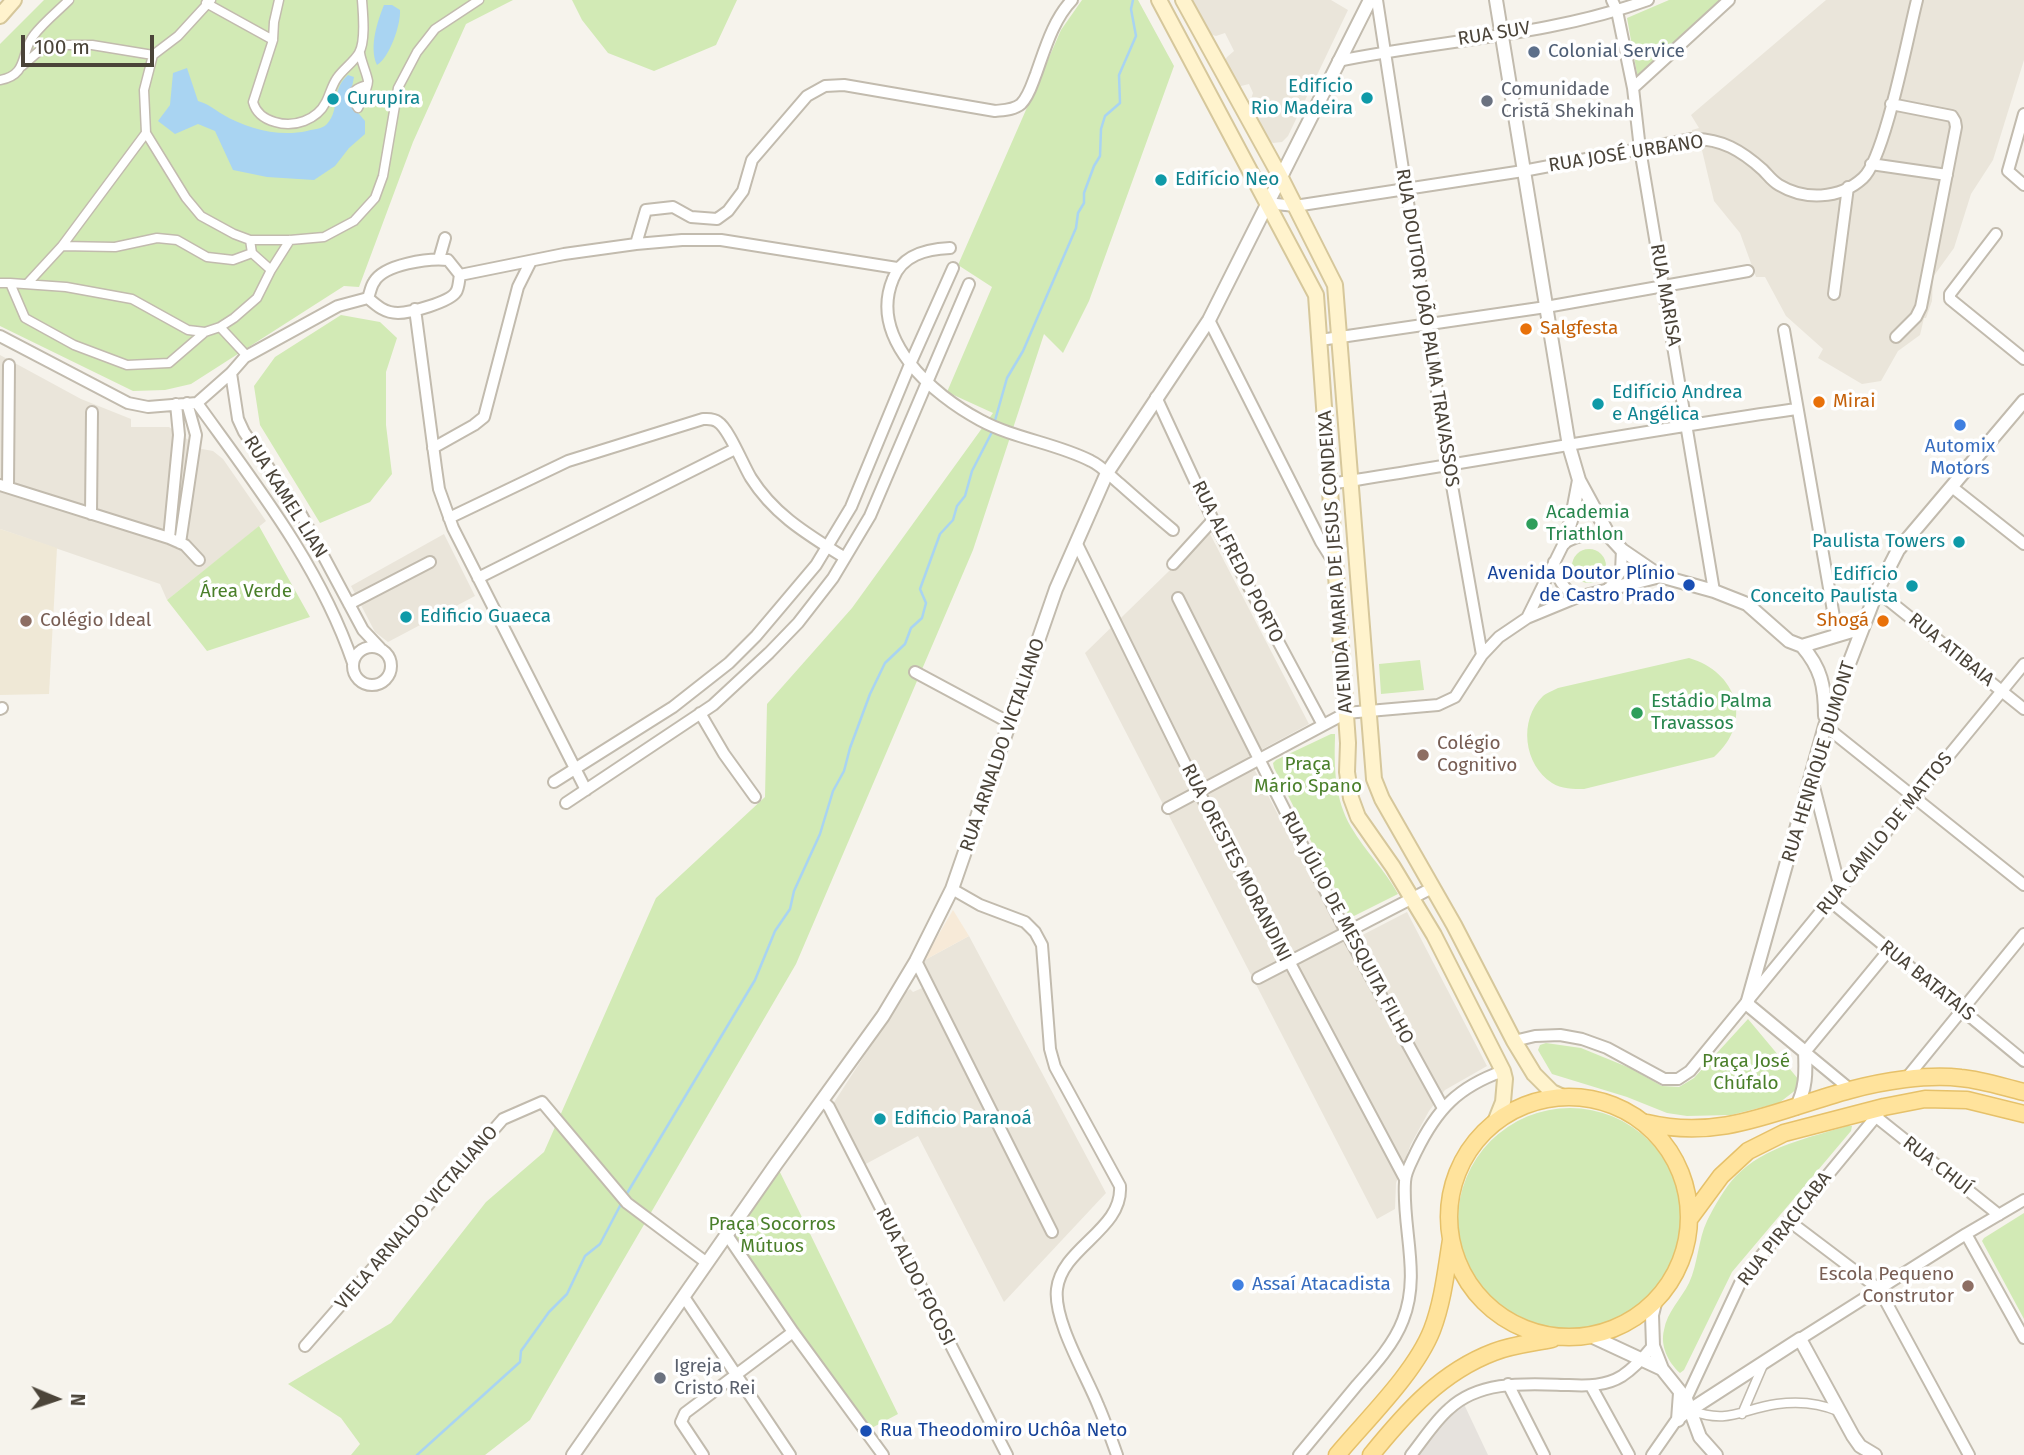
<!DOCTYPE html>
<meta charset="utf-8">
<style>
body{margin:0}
#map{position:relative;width:2024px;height:1455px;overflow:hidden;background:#f6f3ec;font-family:"Fira Sans",sans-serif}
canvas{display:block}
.north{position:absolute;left:21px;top:1364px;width:70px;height:70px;-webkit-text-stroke:5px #fff;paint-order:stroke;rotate:92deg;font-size:19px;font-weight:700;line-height:28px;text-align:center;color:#4b4439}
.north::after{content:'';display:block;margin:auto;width:24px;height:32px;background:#4b4439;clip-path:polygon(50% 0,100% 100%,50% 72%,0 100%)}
.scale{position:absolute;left:21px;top:35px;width:133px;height:32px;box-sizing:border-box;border:4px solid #4b4439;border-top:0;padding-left:9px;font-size:21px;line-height:24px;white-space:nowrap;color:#4b4439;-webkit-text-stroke:5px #fff;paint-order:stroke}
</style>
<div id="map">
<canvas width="2024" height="1455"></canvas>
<div class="north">N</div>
<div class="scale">100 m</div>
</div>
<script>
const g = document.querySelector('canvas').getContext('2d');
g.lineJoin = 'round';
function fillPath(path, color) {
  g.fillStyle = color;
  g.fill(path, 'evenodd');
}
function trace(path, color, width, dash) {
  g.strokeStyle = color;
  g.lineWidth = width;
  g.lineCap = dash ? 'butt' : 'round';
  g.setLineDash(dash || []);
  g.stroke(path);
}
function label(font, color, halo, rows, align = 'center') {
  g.font = font + ' "Fira Sans",sans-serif';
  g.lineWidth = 7;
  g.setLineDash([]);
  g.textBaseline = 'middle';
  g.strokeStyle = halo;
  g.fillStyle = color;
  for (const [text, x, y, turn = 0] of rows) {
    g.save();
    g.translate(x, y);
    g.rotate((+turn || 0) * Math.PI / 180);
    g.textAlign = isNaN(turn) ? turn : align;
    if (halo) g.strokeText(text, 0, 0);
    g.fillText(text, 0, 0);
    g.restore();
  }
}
fillPath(new Path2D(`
 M1193 0H1331L1348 10 1288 136 1282 142 1273 143 1268 140 1246 103 1251 99 1253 93 1249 84 1237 87 1223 64 1227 57 1234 51 1225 33 1216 36 1209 34Z
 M1826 0H2024V60L1993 160 1971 194 1954 248 1933 277 1932 301 1926 318H1924L1920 335 1898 351 1881 381 1862 384 1818 358 1823 349 1786 316 1765 277H1756L1740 233 1714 201 1701 146 1692 145V130L1699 128 1691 115Z
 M0 355 81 399 131 419V427H169L202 449 213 451 223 459 266 521 167 600 160 584 0 529Z
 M1209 532 1309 724 1248 757 1345 944 1407 912 1487 1066 1445 1090 1429 1111 1411 1144 1396 1183 1395 1209 1377 1219 1085 653Z
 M444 534 475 596 388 642 375 632 351 586Z
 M969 936 1106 1193 1004 1302 918 1136 862 1166 831 1107 905 993 910 989 913 992 929 985 933 980 923 961Z`), '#eae5da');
fillPath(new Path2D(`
 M953 910 969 936 923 961Z`), '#f7ead8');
fillPath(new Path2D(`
 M1462 1400 1488 1455H1411Z`), '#e6e2dd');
fillPath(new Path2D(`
 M0 529 57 548 49 694 0 695Z`), '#efe8d6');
fillPath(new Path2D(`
 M44 0H513L466 24 413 142 359 287 344 286 191 384 165 390 133 391 0 326V44Z
 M572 0H737L716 45 654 71 608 53 582 20Z
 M1082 0H1138L1174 66 1089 301 1063 353 1044 334 973 550 796 964 530 1420 485 1455H351L360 1444 341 1418 288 1384 391 1323 486 1202 544 1152 656 898 765 797 767 704 852 608 993 413 947 392 992 287 958 265 1061 30Z
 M1669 0H1725L1638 79 1627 18Z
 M341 315 380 322 397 338 386 372V425L392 474 370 502 320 523 260 425 254 386 275 357Z
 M259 526 310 617 207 651 167 600Z
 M1572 566a17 17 0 1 1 34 0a17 17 0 1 1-34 0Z
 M1689 658C1737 672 1754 722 1714 757L1584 789C1574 789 1561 789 1552 783 1524 765 1518 720 1543 696 1546 693 1553 691 1558 688Z
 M1420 660 1424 690 1381 694 1379 664Z
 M1331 734H1335V738C1334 769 1335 799 1351 827 1365 851 1385 870 1398 894L1354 916 1348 914 1274 768 1273 763 1276 760Z
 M1748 1019 1799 1080 1797 1089 1779 1103 1731 1115 1687 1116 1667 1113 1627 1097 1552 1074 1538 1050 1540 1045 1546 1043 1581 1048 1630 1068 1662 1086 1679 1087 1694 1078Z
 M1458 1220a112 112 0 1 1 224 0a112 112 0 1 1-224 0Z
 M1847 1126H1852L1851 1131 1732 1272 1684 1370 1680 1373C1668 1362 1660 1346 1664 1330 1667 1312 1681 1299 1689 1283 1698 1264 1698 1240 1707 1221 1714 1207 1725 1187 1736 1176 1765 1146 1809 1138 1847 1126Z
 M776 1164 898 1414 866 1431 727 1235Z
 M2024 1213V1319L1982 1241 1984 1238Z`), '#d2eab5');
fillPath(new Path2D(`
 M384 5H392L400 10C401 24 390 57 377 65 369 48 377 22 384 5Z
 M187 68 198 101C208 104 214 109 222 114 247 129 278 137 307 131 314 129 322 129 327 124 341 108 330 91 348 75L354 77 349 102 365 121V134L349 148 335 166 314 180 267 177 233 170 215 131 198 124 175 134 158 121 170 105 173 73Z`), '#a9d4f2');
trace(new Path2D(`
 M994 424 1007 378 1023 351 1076 228 1078 213 1084 203V193L1094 166 1100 156 1101 129 1105 116 1120 103 1119 75 1136 36 1131 9 1133 0
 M626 1195 755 980 775 931 790 909 794 891 820 834 833 791 844 771 850 748 870 694 885 663 905 644 911 628 922 618 926 603 920 589 940 534 953 520 957 506 965 496 972 471 993 430
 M417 1455 520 1362 521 1351 549 1312 567 1294 585 1256 600 1244 621 1204`), '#a9d4f2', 2.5);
const pedestrian = new Path2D(`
 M211 0 178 36 153 55 144 90 146 133 186 198 201 216 234 234 250 240H290L324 237 354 221 375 198 383 176 398 88 417 52 435 29 479 0
 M279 0 274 22 273 40 253 102C256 113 264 119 275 122 294 128 317 120 326 102 330 94 332 85 337 78 343 69 354 62 359 53 366 41 363 14 362 0
 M206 3 273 40
 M360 53C361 61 367 74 368 81 368 89 361 101 358 108L352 99C353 89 358 88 367 85
 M22 66 46 45H92L153 55
 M0 80C29 75 20 52 34 35 44 22 58 11 69 0
 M250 240 252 253 271 270
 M62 246 146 133
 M0 283H10L25 318 74 345 127 365 169 363 205 332 220 327
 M10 283 66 287 132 299 188 330 205 332
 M27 284 62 246 115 247 157 238 177 240 207 257 233 260 252 253
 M247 356 220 327 234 318 257 298 271 270 290 240
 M1690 1410C1729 1425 1741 1409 1777 1404 1798 1401 1819 1403 1838 1411
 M1742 1414 1763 1365`);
const minor = new Path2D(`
 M1377 0 1448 463 1482 655
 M1612 0 1617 11 1633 88 1640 149 1714 591
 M1338 61C1440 40 1549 36 1648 0
 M1633 88 1729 0
 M1891 104 1952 116 1955 121 1956 127 1921 307 1916 317 1896 337
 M2024 114 2008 171 2024 185
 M1871 164 1947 175
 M1267 203 1295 206 1523 171 1692 139C1721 138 1742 151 1763 170 1768 175 1772 181 1779 185 1804 200 1839 200 1863 178 1885 158 1908 35 1917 0
 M1996 234 1950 294V299L2024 359
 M636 244 646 210 673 207 691 217 717 219 728 211 743 191 752 160 807 96 825 86 844 85 995 111C1004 110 1014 110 1021 104 1029 96 1032 84 1036 74 1045 49 1053 20 1072 0
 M950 248C926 249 902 255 893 279 868 339 933 395 980 420 1015 439 1056 443 1091 461 1102 466 1111 477 1120 484 1138 500 1155 515 1173 530
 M439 259 445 238
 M460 275 564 254 636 244 682 240H721L897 268
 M1834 294 1848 187
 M368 298C370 293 371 286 374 282 384 264 429 258 448 260L460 275
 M368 298C377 306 385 313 398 313 410 313 450 302 456 292 459 288 459 279 460 275
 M415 309 436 468 439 489 453 528 586 790
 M1209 320 1321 542 1333 561
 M1784 330 1837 634
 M0 336 128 403 148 407 197 403 231 373 245 357 338 306 368 298
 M1320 340 1546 307 1748 271
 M231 373 238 419 244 432 302 516 363 630 380 648
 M1156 397 1213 520 1323 725
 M197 403C256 485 320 566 353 663
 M433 448 474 425 484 417 518 287 531 261
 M1330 484C1486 460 1641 431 1796 409
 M0 485 169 538 185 545 199 560
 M8 487 9 365
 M1952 487 2024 544
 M91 514 92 412
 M449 518 568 461 703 419C708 419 713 418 718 422 729 429 743 465 751 478 775 516 809 535 845 558
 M169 538 179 435 176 404
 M1076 542 1199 792 1405 1179
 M180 543 196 435 187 403
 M1554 562C1557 578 1563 590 1578 597
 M1173 564 1213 520
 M478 578 735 449
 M1877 591 2024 709
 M1178 598 1346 932 1443 1108
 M349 604 430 562
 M1527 618 1564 543C1580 534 1593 532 1610 537
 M353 666a19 19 0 1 1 38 0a19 19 0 1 1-38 0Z
 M915 672 1010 723
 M0 709 2 708
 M700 713 724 754 755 797
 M1825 726 2024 885
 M1811 775 1840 888
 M554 782 673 707 729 663 756 636 816 565 851 507 911 362 953 268
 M566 803 713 705 769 653 798 623 833 578 870 516 969 284
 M1168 808 1346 713 1438 705 1455 697 1482 655 1499 637 1527 618 1578 597 1609 589 1621 571 1622 550
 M952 889 980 905 1025 922 1035 932 1042 945 1050 1049 1055 1067 1120 1186C1123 1230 1062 1247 1057 1289 1053 1320 1086 1375 1098 1405 1105 1421 1111 1438 1117 1455
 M1830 901 2024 1061
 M916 961 1052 1232
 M1258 978 1432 888
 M1514 1041 1535 1036 1560 1035 1582 1039 1607 1048 1664 1079H1678L1690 1071 2024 664
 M1905 1080 2024 934
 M1851 1090 1805 1052 1889 950
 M822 1100 829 1107 1007 1455
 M1875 1116 1999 1215
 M1789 1221 1879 1289 1969 1455
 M1966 1234 2024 1338
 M727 1235 793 1332 883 1455
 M684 1297 790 1455
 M1800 1339 1966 1234 2024 1200
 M305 1346 503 1119 542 1102 627 1203 707 1263
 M1508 1384 1544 1455
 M1591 1386 1629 1455
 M1686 1399 1742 1279 1883 1108
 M703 1455 681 1422 685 1413 793 1332
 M1299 1455C1318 1432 1338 1408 1357 1385 1374 1366 1394 1344 1403 1320 1421 1275 1402 1228 1405 1182 1405 1172 1412 1161 1416 1152 1437 1109 1458 1087 1503 1071
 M1411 1455C1423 1440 1435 1421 1449 1409 1481 1379 1529 1384 1569 1385 1587 1386 1606 1386 1622 1376 1634 1368 1644 1357 1653 1346
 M1652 1455 1675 1422 1690 1410`);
const tertiary = new Path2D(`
 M1496 0 1569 446 1579 480 1610 537 1622 550 1660 576 1714 591 1747 604 1789 641 1802 646 1862 628
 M1564 543 1572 517 1579 480
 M1609 589 1660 576
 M1802 646C1821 668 1825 686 1825 716
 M1796 1108C1806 1089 1806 1073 1805 1052L1747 1004 1825 726 1877 591 1898 550 2024 401
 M1656 1299 1652 1315 1653 1346 1662 1369 1686 1399 1700 1437 1716 1455
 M1591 1336 1662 1369
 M1690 1410 1800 1339 1853 1436 1860 1446 1875 1455
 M1678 1420 1680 1393
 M573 1455 776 1164 883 1016 916 961 952 889 1056 589 1107 473 1209 320 1370 0`);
const secondary = new Path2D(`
 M1159 0 1316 295 1348 743 1347 772 1351 798 1358 817 1393 867 1434 935 1503 1071 1505 1079 1503 1102 1495 1122
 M1183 0 1280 176 1335 285 1374 779 1382 799 1454 925 1514 1041 1534 1074 1552 1092 1563 1097
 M0 16 14 0`);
const primary = new Path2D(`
 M1449 1217a120 120 0 1 1 240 0a120 120 0 1 1-240 0Z
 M1647 1123C1722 1141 1779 1109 1850 1090 1883 1081 1927 1074 1961 1078 1983 1080 2003 1087 2024 1092
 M1690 1218 1721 1176 1748 1151 1784 1133 1884 1107 1925 1099 1967 1100 2024 1114
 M1337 1455C1367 1419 1415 1373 1432 1330 1443 1301 1446 1271 1451 1240
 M1371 1455C1406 1412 1441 1372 1494 1352 1512 1345 1533 1343 1552 1339`);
trace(pedestrian, '#c2bbae', 11);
trace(minor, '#c2bbae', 14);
trace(tertiary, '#c2bbae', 16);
trace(secondary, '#d6c79b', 18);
trace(primary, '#e6c16a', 19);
trace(pedestrian, '#fff', 8);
trace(minor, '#fff', 10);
trace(tertiary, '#fff', 12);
trace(secondary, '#fff3cd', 14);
trace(primary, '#ffe39c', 16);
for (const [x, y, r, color] of [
 [1534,52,7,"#5c6f8a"],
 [1367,98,7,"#0f9aa8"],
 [333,99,7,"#0f9aa8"],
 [1487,101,7,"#6b7280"],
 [1161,180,7,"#0f9aa8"],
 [1526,329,7,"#e8710a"],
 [1819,402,7,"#e8710a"],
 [1598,404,7,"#0f9aa8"],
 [1960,425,7,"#3f7fe0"],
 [1532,524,7,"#2e9e5b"],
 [1959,542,7,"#0f9aa8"],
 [1689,585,7,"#1a4fb4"],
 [1912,586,7,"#0f9aa8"],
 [406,617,7,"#0f9aa8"],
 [26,621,7,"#8d6e63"],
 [1883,621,7,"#e8710a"],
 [1637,713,7,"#2e9e5b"],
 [1423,755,7,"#8d6e63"],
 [880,1119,7,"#0f9aa8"],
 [1238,1285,7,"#3f7fe0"],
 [1968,1286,7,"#8d6e63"],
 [660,1378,7,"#6b7280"],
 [866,1431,7,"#1a4fb4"]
]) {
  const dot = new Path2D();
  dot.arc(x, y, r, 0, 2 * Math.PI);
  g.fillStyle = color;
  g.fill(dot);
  trace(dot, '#fff', 2.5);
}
label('19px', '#4b4439', '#fff', [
 ["RUA SUV",1494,34,-9],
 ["RUA JOSÉ URBANO",1626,154,-9],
 ["RUA MARISA",1665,295,80],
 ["RUA DOUTOR JOÃO PALMA TRAVASSOS",1427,328,81],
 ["RUA KAMEL LIAN",285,497,58],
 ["RUA ALFREDO PORTO",1237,562,63],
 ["AVENIDA MARIA DE JESUS CONDEIXA",1336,562,-94],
 ["RUA ATIBAIA",1951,650,39],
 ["RUA ARNALDO VICTALIANO",1003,745,-71],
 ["RUA HENRIQUE DUMONT",1819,762,-73],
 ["RUA CAMILO DE MATTOS",1885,834,-51],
 ["RUA ORESTES MORANDINI",1236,863,63],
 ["RUA JÚLIO DE MESQUITA FILHO",1347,928,62],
 ["RUA BATATAIS",1927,981,39],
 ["RUA CHUÍ",1937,1166,38],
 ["VIELA ARNALDO VICTALIANO",417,1218,-49],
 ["RUA PIRACICABA",1785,1229,-52],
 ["RUA ALDO FOCOSI",915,1277,63]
]);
label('19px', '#4e5e75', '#fff', [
 ["Colonial Service",1548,52]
], 'left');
label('19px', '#0d838f', '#fff', [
 ["Edifício",1353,87,"right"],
 ["Rio Madeira",1353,109,"right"],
 ["Curupira",347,99],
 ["Edifício Neo",1175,180],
 ["Edifício Andrea",1612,393],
 ["e Angélica",1612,415],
 ["Paulista Towers",1945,542,"right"],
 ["Edifício",1898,575,"right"],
 ["Conceito Paulista",1898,597,"right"],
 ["Edificio Guaeca",420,617],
 ["Edificio Paranoá",894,1119]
], 'left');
label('19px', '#5b616d', '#fff', [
 ["Comunidade",1501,90],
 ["Cristã Shekinah",1501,112],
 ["Igreja",674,1367],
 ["Cristo Rei",674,1389]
], 'left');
label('19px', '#c56008', '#fff', [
 ["Salgfesta",1540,329],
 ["Mirai",1833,402],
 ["Shogá",1869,621,"right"]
], 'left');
label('19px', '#366cbe', '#fff', [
 ["Automix",1960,447],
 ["Motors",1960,469],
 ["Assaí Atacadista",1252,1285,"left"]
]);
label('19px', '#27864d', '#fff', [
 ["Academia",1546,513],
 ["Triathlon",1546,535],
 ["Estádio Palma",1651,702],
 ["Travassos",1651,724]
], 'left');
label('19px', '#164399', '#fff', [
 ["Avenida Doutor Plínio",1675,574],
 ["de Castro Prado",1675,596],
 ["Rua Theodomiro Uchôa Neto",880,1431,"left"]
], 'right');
label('19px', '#4a7f2a', '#fff', [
 ["Área Verde",246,592],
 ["Praça",1308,765],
 ["Mário Spano",1308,787],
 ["Praça José",1746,1062],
 ["Chúfalo",1746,1084],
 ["Praça Socorros",772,1225],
 ["Mútuos",772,1247]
]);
label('19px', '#785e54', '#fff', [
 ["Colégio Ideal",40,621],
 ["Colégio",1437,744],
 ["Cognitivo",1437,766],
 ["Escola Pequeno",1954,1275,"right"],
 ["Construtor",1954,1297,"right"]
], 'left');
</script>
